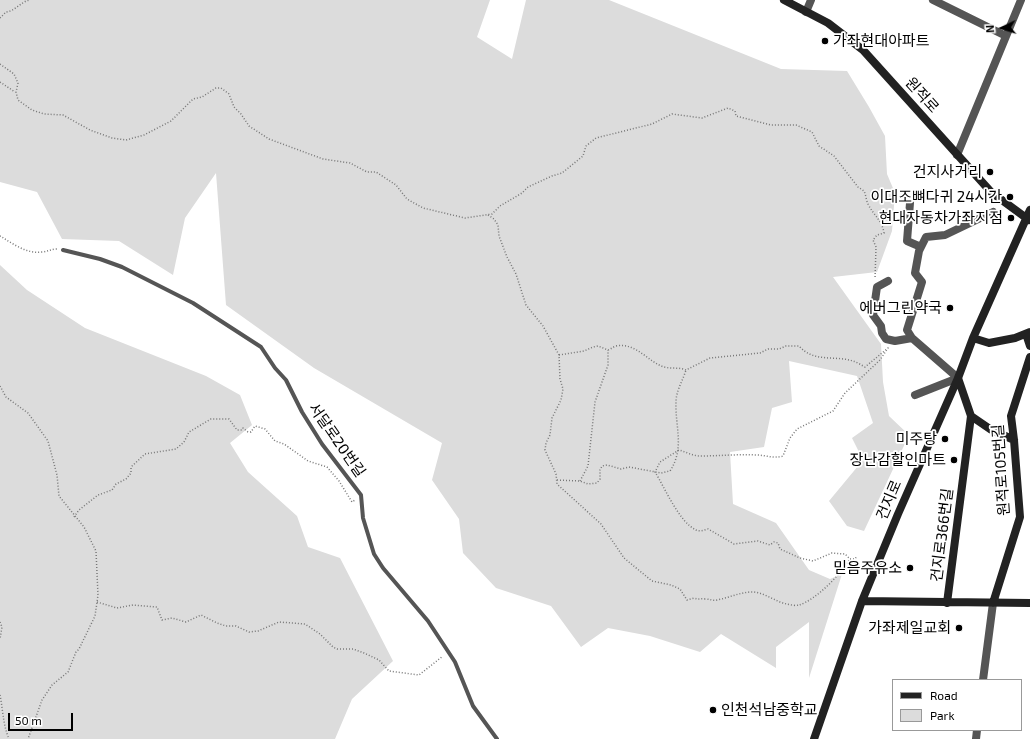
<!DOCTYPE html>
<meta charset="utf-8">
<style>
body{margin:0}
#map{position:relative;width:1030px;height:739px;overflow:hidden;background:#fff;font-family:"Exo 2",sans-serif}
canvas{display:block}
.legend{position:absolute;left:892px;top:679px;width:130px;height:52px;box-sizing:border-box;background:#fff;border:1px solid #999;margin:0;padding:5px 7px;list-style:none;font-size:12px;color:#000}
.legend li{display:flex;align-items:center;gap:8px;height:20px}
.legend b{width:20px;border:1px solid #999}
.north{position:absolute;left:982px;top:8px;width:40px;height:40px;-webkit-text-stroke:3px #fff;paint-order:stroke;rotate:266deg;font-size:11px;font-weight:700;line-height:16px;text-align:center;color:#000}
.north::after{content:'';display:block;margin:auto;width:14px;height:18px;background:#000;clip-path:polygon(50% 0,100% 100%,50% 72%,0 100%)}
.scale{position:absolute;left:8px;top:713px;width:65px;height:18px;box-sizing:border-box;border:2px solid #000;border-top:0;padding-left:5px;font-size:12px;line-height:14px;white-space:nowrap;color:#000;-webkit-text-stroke:3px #fff;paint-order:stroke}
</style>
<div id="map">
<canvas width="1030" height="739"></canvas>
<ul class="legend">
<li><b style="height:5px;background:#222"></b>Road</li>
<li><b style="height:11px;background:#dcdcdc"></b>Park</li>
</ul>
<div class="north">N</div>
<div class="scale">50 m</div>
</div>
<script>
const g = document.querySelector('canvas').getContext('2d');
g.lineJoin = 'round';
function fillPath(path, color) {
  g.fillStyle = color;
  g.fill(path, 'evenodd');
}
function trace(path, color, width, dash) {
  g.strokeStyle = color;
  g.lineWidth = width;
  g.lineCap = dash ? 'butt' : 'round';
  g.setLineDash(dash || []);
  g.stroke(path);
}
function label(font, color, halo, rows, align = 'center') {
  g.font = font + ' "Exo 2","Noto Sans KR",sans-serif';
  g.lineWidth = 3.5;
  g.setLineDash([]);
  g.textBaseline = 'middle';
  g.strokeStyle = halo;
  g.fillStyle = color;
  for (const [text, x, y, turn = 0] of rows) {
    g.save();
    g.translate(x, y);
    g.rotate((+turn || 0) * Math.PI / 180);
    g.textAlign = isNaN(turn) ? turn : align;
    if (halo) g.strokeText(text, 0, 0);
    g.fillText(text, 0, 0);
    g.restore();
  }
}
fillPath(new Path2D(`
 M0 0H490L477 37 512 59 526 0H609L781 69 847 71 869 107 885 136 887 174 895 193 892 231 877 272 833 277 881 344 883 382 889 416 909 435 864 531 847 526 829 501 863 460 852 438 873 423 857 376 789 361 792 402 772 408 764 447 730 452 733 504 776 523 809 570 830 579 842 574 809 678V622L776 647V668L721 634 700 652 650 636 608 628 581 647 551 606 496 588 463 553 459 519 432 480 442 443 314 368 226 305 216 173 185 218 173 275 119 241 62 239 37 192 0 182Z
 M0 265 27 290 85 328 206 376 240 395 252 425 230 443 248 472 297 516 308 547 340 558 393 661 352 699 335 739H0Z`), '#dcdcdc');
trace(new Path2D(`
 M0 18 6 12C15 11 21 2 29 0
 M0 64 14 74 18 83 16 92 18 100 32 110 44 114 63 115 90 130 112 138 126 140 144 135 171 121 193 99 202 97 216 88H221L229 94 234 107 241 114 249 126 269 139 323 159 350 163 367 172H376L396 185 407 199 423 208 465 218 492 214 500 206 522 193 528 187 552 176 562 173 583 156 586 146 596 138 652 124 672 114 702 118 728 108 735 111 736 116 771 125H796L812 132 819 146 834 156 858 187 864 191C866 195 866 200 868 204 874 216 882 220 884 233L877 235 873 240 876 247 875 279
 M0 82 15 92
 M488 215 494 219 498 225 499 236 507 257 516 274 526 305 543 326 559 355 560 379 563 389 561 400 552 418 550 435 546 443 545 450 556 474 557 484 601 524 624 558 652 581 671 585 680 589 687 600 694 598C699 600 700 598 705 599 710 599 713 601 717 600 728 598 738 593 750 592 763 591 775 602 787 604 791 605 796 606 799 605 816 600 841 574 850 559
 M0 236C12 243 26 254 41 252 47 252 51 249 57 249
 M559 355 584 351 593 347 598 346 608 350C611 349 613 347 616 346 636 342 648 362 664 367 672 369 679 367 686 370L710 358 760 353 768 349H779L786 346H799C814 363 834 355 853 361 857 362 861 365 865 367L888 348 880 360 845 393 833 411 797 429 790 438 783 456C773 459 766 455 756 455 737 454 719 456 700 456 693 456 686 452 679 450L660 462 655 472C665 488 679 522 696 530 700 532 704 530 708 529L734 544 758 541 770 545 774 542 778 543 780 549 800 558 813 561 832 553 845 554 850 559
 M0 386 6 397 28 413 48 441 57 475 59 496 84 527 96 551 98 595 95 616 79 649 76 652 68 672 52 685 42 700 28 739
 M557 480 580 481 588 484 597 483 600 479V470L602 466 607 465 621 469 629 467 661 473 670 471C685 448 675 427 676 402 676 391 683 380 686 370
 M580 481 588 466 595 402 608 365V350
 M74 517 79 510 98 495 112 490 116 484 126 479 131 473V467L145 454 176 449 184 442 189 432 211 419H229L237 430H242L243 428 248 432H251L255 426 265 429 275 441 284 444 308 461 327 467 339 481 352 502 355 500
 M850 559H855L857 556
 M97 602 117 608 133 605 157 607 162 620 172 618 186 622 201 615 217 623 226 626H236L249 632 258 631 279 622 305 624 320 634 333 647 337 649H353L364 653 379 660 389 671 419 675 443 656
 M0 622 2 627 0 639
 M0 695C3 710 3 725 9 739`), '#777', 1.5, [1, 2]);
trace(new Path2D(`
 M63 250 100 259 122 267 193 303 261 347 275 368 286 380 302 412 322 444 361 495 363 518 374 554 383 568 428 621 455 662 473 706 497 739`), '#555', 4);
trace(new Path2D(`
 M933 0 1006 36
 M806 12 811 0
 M957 155 1021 0
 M910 203 907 241 921 247
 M888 281 877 287 873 315 881 326 882 333 886 339 895 341 912 338 958 378 915 395
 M912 338 907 330 922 282 915 273 919 251 926 237 945 235 993 212
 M983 680 993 603
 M976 739 977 730`), '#555', 8);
trace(new Path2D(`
 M784 0 828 23 863 50 991 192 1029 220
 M1026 334 1030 346
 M973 338 989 343 1015 338 1030 332
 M971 416 990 429 1014 440
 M862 601 1030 603
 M947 603 971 416 958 378
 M993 603 1020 517 1014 440 1011 416 1030 357
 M814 739 862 601 898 514 958 378 973 338 1030 210`), '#222', 8);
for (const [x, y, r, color] of [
 [825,41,4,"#000"],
 [990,172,4,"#000"],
 [1010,197,4,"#000"],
 [1011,218,4,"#000"],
 [950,308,4,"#000"],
 [945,439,4,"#000"],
 [954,460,4,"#000"],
 [910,568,4,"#000"],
 [959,628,4,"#000"],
 [713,710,4,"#000"]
]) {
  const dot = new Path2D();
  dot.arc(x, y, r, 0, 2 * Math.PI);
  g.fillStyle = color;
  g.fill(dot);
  trace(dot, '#fff', 1.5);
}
label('15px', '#000', '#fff', [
 ["가좌현대아파트",833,41,"left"],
 ["건지사거리",982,172],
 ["이대조뼈다귀 24시간",1002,197],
 ["현대자동차가좌지점",1003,218],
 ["에버그린약국",942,308],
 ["미주탕",937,439],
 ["장난감할인마트",946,460],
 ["믿음주유소",902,568],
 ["가좌제일교회",951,628],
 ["인천석남중학교",721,710,"left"]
], 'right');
label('15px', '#000', '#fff', [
 ["원적로",922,95,48],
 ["서달로20번길",337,440,55],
 ["원적로105번길",1001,470,-94],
 ["건지로",889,500,-67],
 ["건지로366번길",942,535,-83]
]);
</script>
